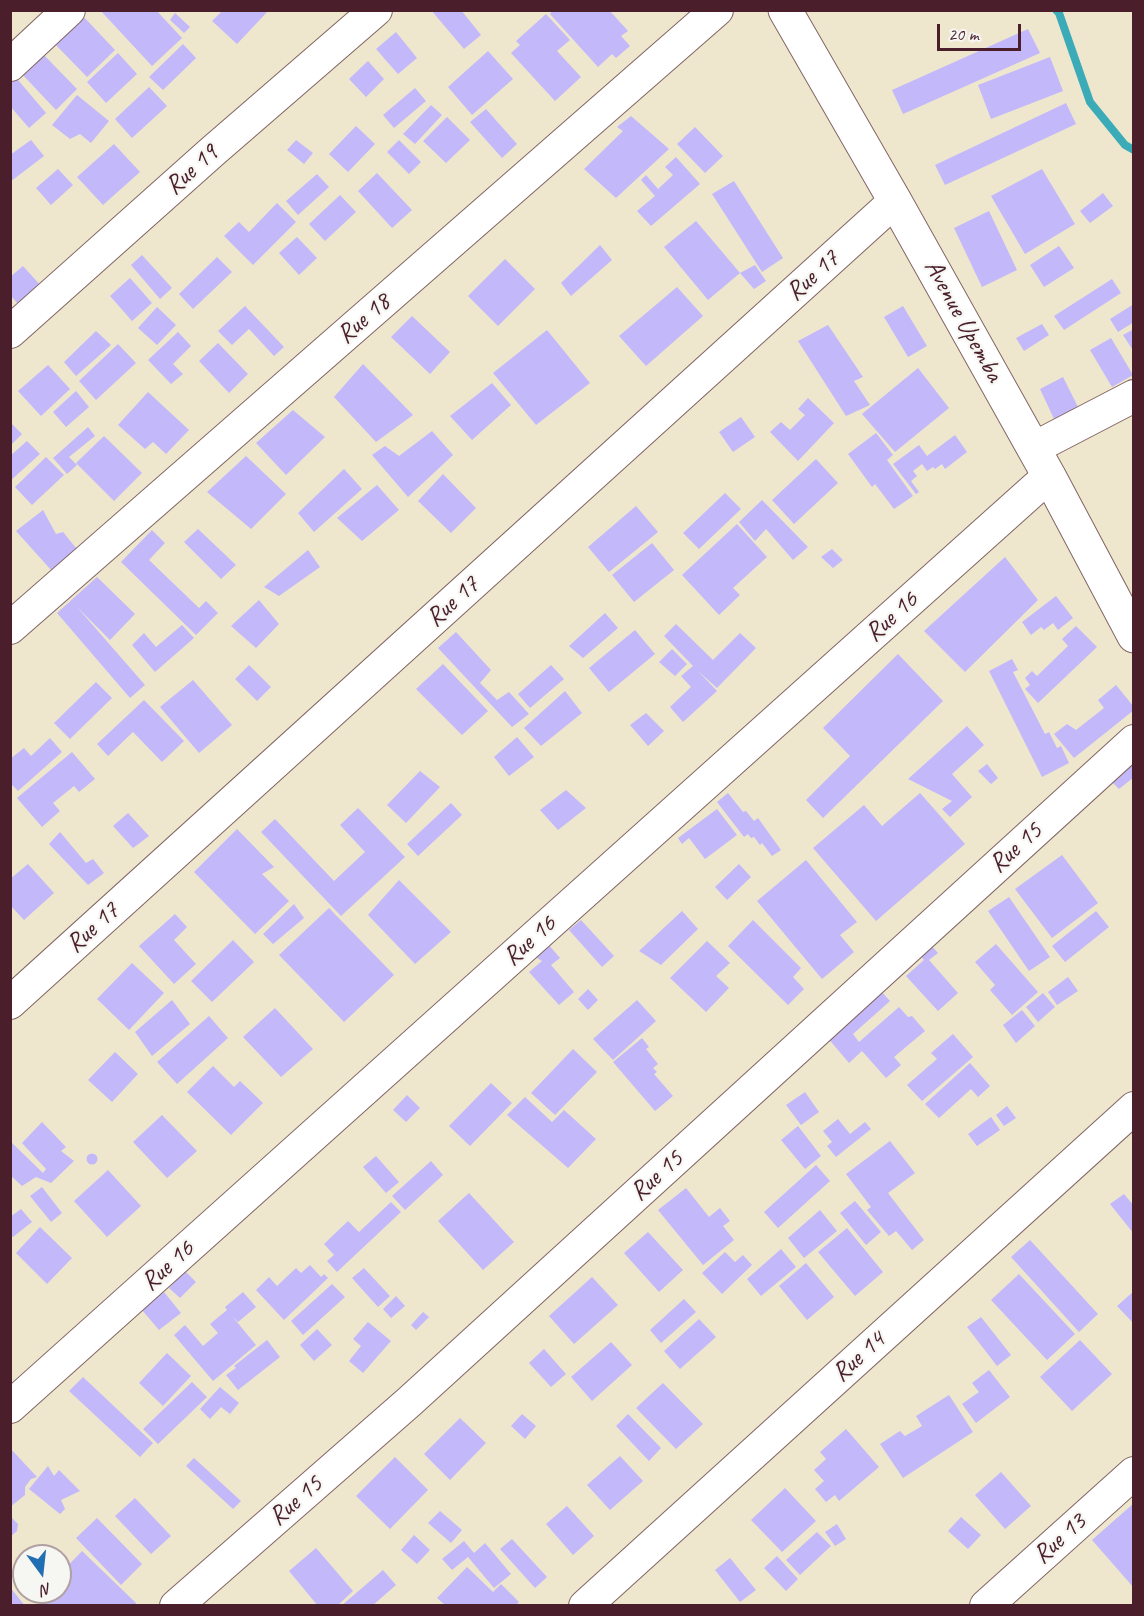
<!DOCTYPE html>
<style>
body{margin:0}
#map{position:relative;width:1144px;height:1616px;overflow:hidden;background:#eee7ce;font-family:Caveat,sans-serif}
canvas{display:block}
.frame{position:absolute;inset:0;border:12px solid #4a1f2b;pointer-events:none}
.north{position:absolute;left:12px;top:1544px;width:60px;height:60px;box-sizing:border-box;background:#f6f6f2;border:2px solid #b1a0a2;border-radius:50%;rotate:165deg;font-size:16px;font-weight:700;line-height:24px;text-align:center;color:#4a1f2b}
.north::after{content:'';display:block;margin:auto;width:21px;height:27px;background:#1f6fb2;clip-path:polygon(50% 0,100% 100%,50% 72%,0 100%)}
.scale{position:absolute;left:937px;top:24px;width:84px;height:27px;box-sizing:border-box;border:3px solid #4a1f2b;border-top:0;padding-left:8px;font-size:18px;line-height:21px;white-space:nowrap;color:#4a1f2b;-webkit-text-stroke:4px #f6f6f2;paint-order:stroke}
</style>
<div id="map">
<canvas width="1144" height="1616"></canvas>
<div class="frame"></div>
<div class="north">N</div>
<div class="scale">20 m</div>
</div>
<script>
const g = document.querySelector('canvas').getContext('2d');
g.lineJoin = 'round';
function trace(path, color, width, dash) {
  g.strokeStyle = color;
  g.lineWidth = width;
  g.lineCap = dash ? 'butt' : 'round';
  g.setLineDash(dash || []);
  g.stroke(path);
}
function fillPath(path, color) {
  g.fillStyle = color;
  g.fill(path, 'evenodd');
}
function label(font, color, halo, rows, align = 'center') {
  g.font = font + ' Caveat,sans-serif';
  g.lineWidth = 4.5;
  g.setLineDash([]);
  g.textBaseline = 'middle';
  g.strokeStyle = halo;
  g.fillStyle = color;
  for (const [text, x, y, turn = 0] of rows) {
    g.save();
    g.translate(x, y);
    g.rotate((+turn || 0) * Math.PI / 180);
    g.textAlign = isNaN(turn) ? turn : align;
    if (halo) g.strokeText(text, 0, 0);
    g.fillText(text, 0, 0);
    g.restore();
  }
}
trace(new Path2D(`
 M1056 10 1059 13 1090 102 1125 145 1134 150`), '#3babb7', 8);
fillPath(new Path2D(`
 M100 10H156L182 38 152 66Z
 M223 10H269L237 44 212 21Z
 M431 10H461L481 35 464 49Z
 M553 10H609L628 31 621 36 630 46 616 58 612 54 598 67 550 14Z
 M175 13 190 27 184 33 170 20Z
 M81 14 115 50 87 77 52 41Z
 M546 14 570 40 557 51 581 77 555 101 511 53 520 45 516 41Z
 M1028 29 1040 53 903 114 892 90Z
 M396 32 417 58 398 74 376 49Z
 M183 44 196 58 163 90 149 77Z
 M488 51 513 79 472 115 448 87Z
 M41 52 77 89 56 110 20 72Z
 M118 53 137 74 106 103 87 82Z
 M1050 57 1063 91 991 119 978 85Z
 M368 61 384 79 366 97 349 79Z
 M13 74 46 113 29 128 10 106V76Z
 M149 87 167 106 132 138 115 119Z
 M415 88 426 101 394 128 383 115Z
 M77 95 109 121 91 143 80 134 70 139 52 125Z
 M1066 103 1076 124 945 185 935 165Z
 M431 105 442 115 415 144 403 134Z
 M486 109 517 144 502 158 470 122Z
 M631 116 669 149 616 198 584 169 623 131 617 127Z
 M447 117 470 140 446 163 423 141Z
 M356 126 375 144 348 172 329 154Z
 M695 127 723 156 705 173 677 144Z
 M31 140 44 156 10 182V155Z
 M296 140 313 153 304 164 287 150Z
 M399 140 421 162 409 174 387 152Z
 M114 144 140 172 103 205 77 177Z
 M676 157 700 184 651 226 637 211 655 196 641 180 646 175 658 189 673 175 665 167Z
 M58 169 73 185 51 205 36 188Z
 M1042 169 1075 224 1025 254 991 196Z
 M377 173 412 210 392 228 358 191Z
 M317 174 329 187 298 215 286 201Z
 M734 181 783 258 762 272 712 194Z
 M1103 193 1113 206 1090 223 1080 211Z
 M340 195 356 212 325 241 309 224Z
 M277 203 296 222 253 265 224 236 239 222 249 232Z
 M989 211 1017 270 982 287 954 228Z
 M696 221 740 273 708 300 664 247Z
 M297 237 317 258 299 275 279 253Z
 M600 245 612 260 571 296 561 283Z
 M1059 246 1074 268 1044 287 1030 265Z
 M142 255 172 288 160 299 131 265Z
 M217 257 232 272 193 309 179 294Z
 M505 259 535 289 498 326 468 296Z
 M755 265 766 281 754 289 740 273Z
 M23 266 42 287 20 306 10 295V277Z
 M130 278 152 303 132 321 110 296Z
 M1112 279 1121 293 1064 330 1054 316Z
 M677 287 703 316 646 366 619 336Z
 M1134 304V322L1118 332 1110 319Z
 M245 306 284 347 274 356 249 329 232 345 218 331Z
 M903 306 927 346 908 357 884 317Z
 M157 307 176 325 157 345 138 328Z
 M412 316 450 352 430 374 391 337Z
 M1042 324 1049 335 1024 351 1016 338Z
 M828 325 863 377 854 381 870 405 846 416 798 341Z
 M1134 329V352L1123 335Z
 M547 330 590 383 536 425 493 373Z
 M96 331 111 345 76 376 64 362Z
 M178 332 191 346 173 364 183 374 171 384 148 360Z
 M1111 338 1133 375 1112 387 1090 350Z
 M218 343 248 374 229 393 199 361Z
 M118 344 136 363 96 400 79 381Z
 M363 364 413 415 376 442 334 397Z
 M48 365 70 389 41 416 18 391Z
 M918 368 949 408 895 452 862 414Z
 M1063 377 1079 409 1055 421 1040 389Z
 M492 383 511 405 472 440 450 416Z
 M76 391 89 407 66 427 53 412Z
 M148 392 189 430 166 454 153 442 145 449 118 425Z
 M808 398 834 423 798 461 770 432 781 422 790 430 805 415 798 409Z
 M293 410 325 437 286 475 256 443Z
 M741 417 755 437 733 452 719 432Z
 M10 422 22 434 10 446Z
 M88 427 95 436 69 457 77 465 67 474 53 458Z
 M432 431 453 455 408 497 372 455 385 446 399 456Z
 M876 433 893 455 887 460 913 496 894 509 875 484 872 487 848 454Z
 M955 435 967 452 945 469 942 464 935 469 933 467 927 471 922 464 913 471 917 476 911 481 919 492 916 494 893 464 919 445 927 456Z
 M104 436 142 473 114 501 76 463Z
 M27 441 40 454 10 481V456Z
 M246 456 286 494 251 529 207 492Z
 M46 457 64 475 32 505 15 487Z
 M816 459 838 483 794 524 772 500Z
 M344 469 362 489 314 532 298 513Z
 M443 474 476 508 451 533 418 501Z
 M377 485 399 510 362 541 337 518Z
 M725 493 741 509 699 549 683 533Z
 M762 500 808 547 793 560 766 529 755 541 739 522Z
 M636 506 658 532 609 572 588 547Z
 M43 510 56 534 63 532 76 548 52 571 16 531Z
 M737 524 767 557 733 588 740 595 719 615 682 575Z
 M198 529 236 565 221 579 184 542Z
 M152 530 165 543 149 560 199 608 206 601 218 613 196 635 121 562Z
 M652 543 674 570 634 602 612 575Z
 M832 549 843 560 833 568 821 557Z
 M308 550 320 567 279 596 264 587Z
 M1005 557 1038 600 965 672 924 631Z
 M97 577 135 614 110 640 77 607 145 685 130 698 57 613Z
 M1056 596 1073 618 1058 630 1053 623 1044 630 1041 627 1031 635 1022 622Z
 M259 600 279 624 256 648 231 626Z
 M605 613 618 628 583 658 569 646Z
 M676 624 713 660 740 633 756 648 717 688 698 671 717 691 683 722 670 707 691 687 681 676 693 666 664 636Z
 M182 625 194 638 155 672 132 645 144 633 156 647Z
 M1076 626 1097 647 1038 703 1025 689 1030 685 1025 678 1032 671 1037 676 1068 646 1062 639Z
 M635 630 655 654 609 692 589 668Z
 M456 632 491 670 480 683 497 700 509 692 529 714 512 727 438 648Z
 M672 649 687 664 675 676 659 662Z
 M898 654 943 701 823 818 806 800 850 756 823 728Z
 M1012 659 1018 670 1013 672 1045 734 1049 732 1057 748 1061 746 1069 763 1042 777 989 671Z
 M443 664 488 711 462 735 416 689Z
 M249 665 271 687 257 701 235 679Z
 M551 665 564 679 530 708 518 694Z
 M193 680 232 725 199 753 160 707Z
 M96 682 112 698 70 739 54 723Z
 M1116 685 1134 707V710L1074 758 1054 734 1067 724 1076 730 1104 708 1098 700Z
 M565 691 582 713 541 746 524 728Z
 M144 700 184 741 162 762 133 732 108 756 97 744Z
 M646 713 664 731 648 746 630 725Z
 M967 726 984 745 952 774 972 797 950 817 942 809 952 801 908 779Z
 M517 737 534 757 509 776 494 757Z
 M50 738 62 752 18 791 10 783V759L24 748 31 756Z
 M72 752 95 779 79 792 74 786 53 803 60 811 42 827 17 798Z
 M1134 761V777L1119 789 1111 781Z
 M987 764 998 778 991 784 978 771Z
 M420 771 440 787 406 823 387 805Z
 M566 790 586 808 558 830 540 810Z
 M728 793 743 812 746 811 754 821 758 818 781 850 772 856 762 843 760 845 754 837 751 838 748 834 744 837 717 802Z
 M920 793 965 844 876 921 813 848 864 805 882 826Z
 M451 803 462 815 418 856 407 844Z
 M358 808 405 857 341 916 261 832 275 819 334 881 365 852 340 825Z
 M717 809 737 835 705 859 689 838 682 844 678 838Z
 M128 813 149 836 133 848 113 826Z
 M237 829 274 867 262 874 289 901 255 934 194 872Z
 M60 832 86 863 93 859 104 873 88 885 49 844Z
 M1062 855 1098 903 1052 938 1015 889Z
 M806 860 857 922 840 935 854 952 822 979 757 901Z
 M28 864 54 893 24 920 10 905V879Z
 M739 864 751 877 727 900 715 887Z
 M399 880 451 932 415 964 368 915Z
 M1009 897 1050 957 1029 971 988 911Z
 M294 904 304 918 273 944 263 934Z
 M329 908 394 975 344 1022 279 955Z
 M682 911 698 929 661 965 639 951Z
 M1096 911 1109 927 1065 962 1052 946Z
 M175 914 187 927 174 940 196 964 174 984 139 946Z
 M581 920 614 956 602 967 569 930Z
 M753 920 801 968 793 977 804 989 788 1005 728 946Z
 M233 940 254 962 212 1002 191 981Z
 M707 941 730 963 716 976 729 988 706 1012 670 978Z
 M927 941 938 953 929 960 958 993 938 1011 906 976 924 960 916 950Z
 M548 944 560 958 551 965 574 992 559 1005 529 972 542 961 534 956Z
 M996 944 1038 992 1012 1015 990 990 995 985 975 962Z
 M132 963 164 993 129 1030 97 999Z
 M1068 977 1078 991 1057 1005 1048 992Z
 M588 989 598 1000 588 1010 578 999Z
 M880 990 890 1001 853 1034 859 1042 899 1007 908 1017 912 1016 925 1031 894 1057 901 1065 886 1078 862 1051 849 1063 827 1037Z
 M1043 993 1055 1007 1038 1022 1026 1007Z
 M172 1000 190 1024 152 1056 135 1032Z
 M637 1000 656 1021 613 1060 593 1039Z
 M275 1008 313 1049 281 1077 243 1037Z
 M1022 1010 1035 1026 1016 1043 1003 1025Z
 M209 1016 228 1038 177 1084 157 1062Z
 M953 1034 973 1057 922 1101 907 1085 937 1059 931 1053Z
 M642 1038 649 1047 646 1049 658 1064 653 1068 657 1072 654 1074 673 1096 655 1111 613 1062Z
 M573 1049 597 1072 555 1115 531 1093Z
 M115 1052 138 1074 112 1102 88 1080Z
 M970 1063 990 1086 978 1097 971 1089 939 1118 925 1104Z
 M213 1066 234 1087 240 1081 263 1103 231 1135 187 1092Z
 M491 1083 512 1103 470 1146 449 1126Z
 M805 1092 819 1112 801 1125 786 1105Z
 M407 1095 420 1108 406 1122 393 1110Z
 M525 1097 552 1122 564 1110 596 1139 568 1168 507 1115Z
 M1007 1106 1016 1118 1004 1126 996 1115Z
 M162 1115 197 1151 167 1178 133 1142Z
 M991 1117 1000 1130 977 1146 968 1134Z
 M838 1119 850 1134 865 1122 871 1129 836 1157 827 1146 832 1142 823 1131Z
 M42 1122 66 1147 61 1151 74 1161 51 1183 36 1177 22 1186 10 1175V1141L43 1173 46 1169 22 1143Z
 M798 1126 821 1156 805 1169 781 1140Z
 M890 1141 915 1173 888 1193 924 1240 912 1250 896 1231 889 1236 867 1210 871 1207 846 1174Z
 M86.5 1159a5.5 5.5 0 1 1 11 0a5.5 5.5 0 1 1-11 0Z
 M376 1156 399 1182 386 1193 363 1167Z
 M431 1161 443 1175 405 1210 392 1196Z
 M816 1165 830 1181 778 1228 764 1212Z
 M108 1170 141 1206 107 1237 74 1201Z
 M42 1187 62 1213 51 1222 30 1196Z
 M686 1188 709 1217 720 1208 730 1221 723 1226 734 1240 703 1265 658 1210Z
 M469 1193 514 1242 483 1270 438 1221Z
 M1124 1194 1134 1206V1234L1110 1204Z
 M855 1201 881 1232 866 1245 840 1213Z
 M391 1202 401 1212 337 1272 327 1261 334 1255 324 1244 348 1221 359 1232Z
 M21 1209 32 1222 13 1237 10 1234V1217Z
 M820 1210 837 1231 804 1258 788 1238Z
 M40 1227 72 1258 47 1284 16 1253Z
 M847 1228 883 1272 855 1296 818 1252Z
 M648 1232 683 1270 659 1292 624 1253Z
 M1030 1240 1098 1314 1079 1332 1011 1257Z
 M781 1249 796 1267 761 1296 747 1279Z
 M725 1252 735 1262 743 1255 752 1265 722 1294 702 1273Z
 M806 1263 834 1297 807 1320 779 1286Z
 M310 1265 321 1277 324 1274 328 1278 284 1320 256 1290 269 1277 277 1286 296 1268 301 1273Z
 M364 1268 390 1296 378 1307 352 1278Z
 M185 1271 196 1282 180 1298 169 1288Z
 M1019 1274 1075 1334 1047 1360 991 1300Z
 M592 1277 618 1305 574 1344 549 1316Z
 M332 1284 345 1297 303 1335 291 1321Z
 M1134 1291V1324L1117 1306Z
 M164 1292 181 1313 159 1330 142 1310Z
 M243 1292 256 1307 238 1322 232 1316 256 1345 213 1381 174 1335 185 1325 203 1346 218 1333 210 1324 227 1310 225 1307Z
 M396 1296 405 1306 391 1318 383 1309Z
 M684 1299 696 1312 661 1343 650 1330Z
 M423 1312 429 1317 416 1330 411 1325Z
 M981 1317 1011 1355 997 1366 967 1327Z
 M699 1319 716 1337 680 1369 664 1351Z
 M368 1322 391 1341 363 1373 349 1361 361 1346 353 1339Z
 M317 1329 332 1345 314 1361 300 1345Z
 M267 1340 280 1357 238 1390 226 1375 236 1368 234 1366Z
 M1080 1340 1112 1374 1072 1411 1040 1377Z
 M611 1342 632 1365 592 1401 571 1377Z
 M544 1349 566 1374 551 1387 529 1363Z
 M167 1353 191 1376 163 1406 139 1383Z
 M989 1370 1010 1397 976 1423 962 1404 979 1392 972 1383Z
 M83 1377 153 1443 140 1457 69 1391Z
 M192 1382 207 1397 158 1444 143 1429Z
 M663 1383 703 1424 676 1449 636 1408Z
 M220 1387 239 1403 230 1414 221 1407 210 1419 200 1409Z
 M949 1395 973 1432 903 1478 880 1444 900 1431 905 1436 922 1426 916 1416Z
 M522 1414 536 1426 525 1439 511 1426Z
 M628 1414 661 1448 649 1461 616 1426Z
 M460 1418 486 1443 450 1480 424 1454Z
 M846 1429 879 1467 839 1501 835 1495 826 1502 815 1489 824 1481 814 1470 826 1459 820 1452Z
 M10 1448 37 1477 31 1479 25 1487V1495L10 1507Z
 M620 1456 643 1481 610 1510 587 1485Z
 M395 1457 428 1490 390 1529 356 1496Z
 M194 1458 241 1501 233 1509 186 1466Z
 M48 1466 54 1476 59 1470 80 1491 61 1500 65 1509 60 1514 29 1489Z
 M1001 1472 1031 1506 1005 1529 975 1495Z
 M785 1488 816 1521 782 1552 751 1520Z
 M135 1498 171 1536 151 1554 115 1516Z
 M1134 1503V1588L1092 1540Z
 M567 1506 594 1536 573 1555 546 1524Z
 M440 1511 462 1530 451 1543 428 1523Z
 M10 1516 18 1524 17 1531 10 1537Z
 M961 1517 981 1535 968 1549 948 1531Z
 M97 1518 142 1564 121 1585 76 1538Z
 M837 1524 846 1539 835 1546 825 1532Z
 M817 1532 831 1546 800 1575 786 1560Z
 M414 1535 430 1550 417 1564 401 1550Z
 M512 1539 547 1577 535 1588 500 1549Z
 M464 1541 474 1553 485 1543 511 1574 494 1588 468 1557 452 1570 442 1559Z
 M316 1548 353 1591 337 1606H318L289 1571Z
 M82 1551 136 1603V1606H44L30 1592H60V1574Z
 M777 1556 798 1579 786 1591 764 1568Z
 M730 1558 756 1590 740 1602 715 1570Z
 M467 1567 493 1592 501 1584 519 1602 515 1606H443L444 1604 437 1598Z
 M383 1570 396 1585 372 1606H341Z
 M10 1587 25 1606H10Z`), '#c2b8fa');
const minor = new Path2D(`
 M10 65 69 10
 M10 332 213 151 376 10
 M1034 448 1134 396
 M10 628 717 10
 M10 1003 895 201
 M10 1407 1049 476
 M176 1606 409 1402 1134 741
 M585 1606 1134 1108
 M986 1606 1134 1473`);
const tertiary = new Path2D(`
 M785 10 895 201 1049 476 1134 636`);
trace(minor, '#836564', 34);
trace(tertiary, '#836564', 35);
trace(minor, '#fff', 32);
trace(tertiary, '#fff', 33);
label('26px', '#4a1f2b', '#f6f6f2', [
 ["Rue 19",192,170,-42],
 ["Rue 17",813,276,-42],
 ["Rue 18",364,319,-41],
 ["Avenue Upemba",963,321,61],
 ["Rue 17",453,602,-42],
 ["Rue 16",892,617,-42],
 ["Rue 15",1016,848,-42],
 ["Rue 17",93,928,-42],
 ["Rue 16",530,941,-42],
 ["Rue 15",657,1176,-42],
 ["Rue 16",168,1266,-42],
 ["Rue 14",859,1357,-42],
 ["Rue 15",296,1501,-41],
 ["Rue 13",1060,1539,-42]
]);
</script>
